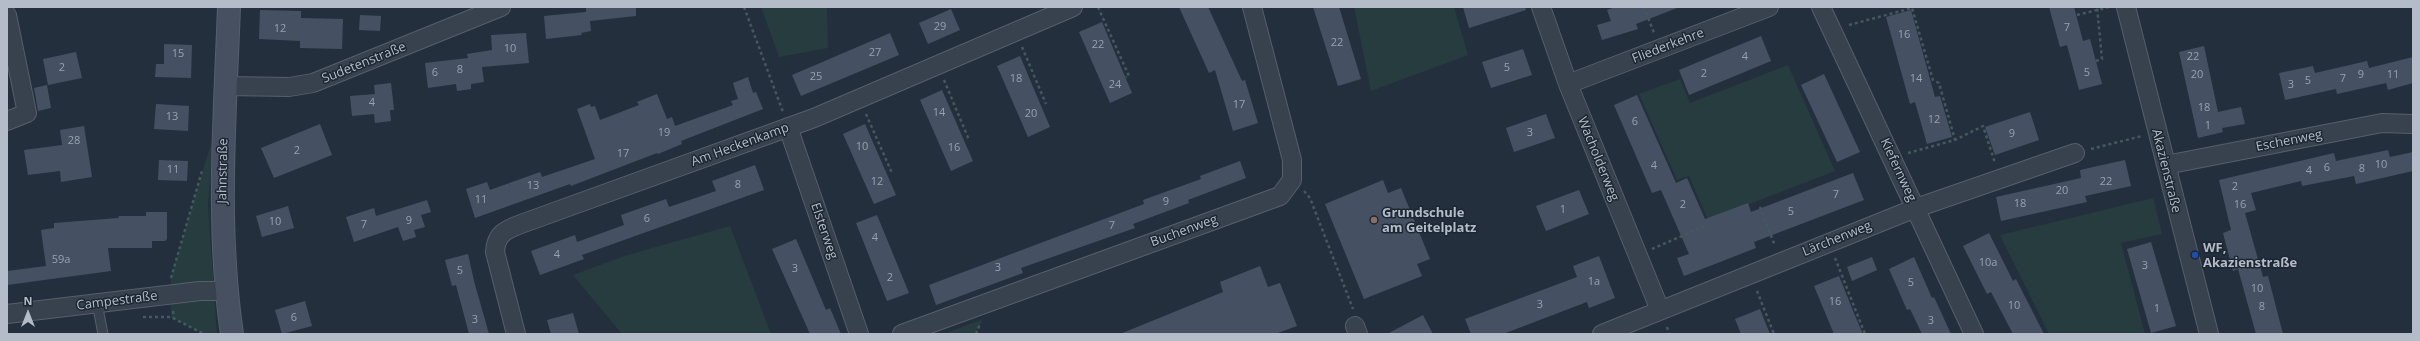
<!DOCTYPE html>
<meta charset="utf-8">
<style>
body{margin:0}
#map{position:relative;width:2420px;height:341px;overflow:hidden;background:#242f3e;font-family:"Open Sans",sans-serif}
canvas{display:block}
.frame{position:absolute;inset:0;border:8px solid #b4bcc9;pointer-events:none}
.north{position:absolute;left:8px;top:293px;width:40px;height:40px;-webkit-text-stroke:3px #1d2633;paint-order:stroke;rotate:0deg;font-size:11px;font-weight:700;line-height:16px;text-align:center;color:#b4bcc9}
.north::after{content:'';display:block;margin:auto;width:14px;height:18px;background:#b4bcc9;clip-path:polygon(50% 0,100% 100%,50% 72%,0 100%)}
</style>
<div id="map">
<canvas width="2420" height="341"></canvas>
<div class="frame"></div>
<div class="north">N</div>
</div>
<script>
const g = document.querySelector('canvas').getContext('2d');
g.lineJoin = 'round';
function fillPath(path, color) {
  g.fillStyle = color;
  g.fill(path, 'evenodd');
}
function trace(path, color, width, dash) {
  g.strokeStyle = color;
  g.lineWidth = width;
  g.lineCap = dash ? 'butt' : 'round';
  g.setLineDash(dash || []);
  g.stroke(path);
}
function label(font, color, halo, rows, align = 'center') {
  g.font = font + ' "Open Sans",sans-serif';
  g.lineWidth = 3;
  g.setLineDash([]);
  g.textBaseline = 'middle';
  g.strokeStyle = halo;
  g.fillStyle = color;
  for (const [text, x, y, turn = 0] of rows) {
    g.save();
    g.translate(x, y);
    g.rotate((+turn || 0) * Math.PI / 180);
    g.textAlign = isNaN(turn) ? turn : align;
    if (halo) g.strokeText(text, 0, 0);
    g.fillText(text, 0, 0);
    g.restore();
  }
}
fillPath(new Path2D(`
 M761 7H827L828 48 779 57Z
 M1354 7H1454L1468 55 1371 91Z
 M1788 65 1835 171 1708 220 1689 176 1677 180 1639 94 1680 79 1690 103Z
 M214 134 208 205 217 334H204L171 317V276Z
 M2153 198 2162 234 2121 243 2145 334H2049L2000 235Z
 M730 226 771 334H622L573 275 624 256Z
 M983 319 976 334H944Z`), '#263c3f');
fillPath(new Path2D(`
 M586 7H636V16L590 21 591 31 581 33 582 35 546 39 544 16 586 12Z
 M1179 7H1208L1242 81 1245 80 1258 123 1233 131 1215 70 1209 73Z
 M1313 7H1339L1361 79 1338 86Z
 M1463 7H1525L1526 10 1469 28Z
 M1615 7H1676L1677 8 1636 24 1638 29 1602 40 1597 25 1611 21 1607 10Z
 M2049 7H2074L2083 41 2090 39 2102 84 2079 90 2067 45 2060 47Z
 M951 9 960 30 928 44 919 23Z
 M260 10 301 11V18L343 19 342 49 300 48V41L259 39Z
 M1911 10 1935 97 1940 96 1952 137 1927 144 1915 102 1910 104 1886 17Z
 M360 15 381 16 380 31 359 30Z
 M1102 22 1132 93 1110 103 1079 32Z
 M526 33 529 63 482 67 484 82 471 84V89L457 91 456 84 428 88 425 63 468 58 467 54 492 50 491 35Z
 M890 33 899 55 801 96 792 75Z
 M1761 36 1771 61 1689 95 1679 70Z
 M164 44 192 45 191 78 155 77 156 64H164Z
 M2204 46 2218 112 2241 107 2245 124 2222 128 2223 132 2198 138 2179 52Z
 M1523 49 1532 75 1491 88 1482 62Z
 M76 52 82 78 48 85 43 59Z
 M1020 56 1050 127 1028 137 997 66Z
 M2413 57V83L2388 90 2386 83 2337 94 2336 89 2285 100 2279 73 2313 66 2315 73 2367 61 2369 68Z
 M1824 74 1860 152 1837 162 1801 85Z
 M748 77 753 93 756 92 763 109 681 141 682 144 658 154 657 153 571 186 570 184 475 218 466 189 487 182 490 190 540 172 542 177 595 159 577 109 590 104 591 107 595 106 600 120 639 105 637 102 657 94 667 119 672 117 675 126 733 105 731 101 738 99 733 83Z
 M391 83 394 110H390L391 121 375 123 374 114 352 116 350 96 375 94 374 85Z
 M47 85 51 108 38 111 34 88Z
 M942 90 973 161 951 171 920 100Z
 M1637 95 1676 183 1687 178 1705 219 1748 203 1751 212 1853 173 1864 200 1754 242 1756 248 1684 276 1677 258 1689 254 1661 190 1652 193 1614 105Z
 M156 104 189 106 188 131 154 129Z
 M2030 112 2039 140 1995 155 1985 127Z
 M1546 114 1555 138 1514 152 1506 128Z
 M320 124 332 155 274 178 261 148Z
 M865 124 896 195 874 204 843 134Z
 M84 126 92 177 61 182 60 171 28 175 24 150 62 145 60 130Z
 M2388 150 2390 157 2413 152V171L2356 184 2354 176 2302 186 2301 181 2251 193 2256 210 2245 213 2263 277 2268 276 2283 334H2256L2238 269 2233 271 2223 233 2231 230 2219 180 2334 153 2336 161Z
 M159 160 188 161 187 181 158 180Z
 M2125 160 2131 186 2085 196 2087 202 2001 221 1996 197 2081 178 2080 170Z
 M1240 161 1246 178 1188 200 1189 203 1133 224 1135 228 1021 268 1023 273 936 305 929 285 1144 204 1143 200 1201 179 1200 176Z
 M755 165 764 190 582 255 584 259 540 275 531 251 575 235 577 242 624 225 621 215 666 199 669 207 716 191 712 181Z
 M1383 180 1388 193 1401 188 1430 259 1417 264 1422 276 1364 299 1325 204Z
 M1579 190 1589 214 1546 231 1536 206Z
 M427 200 431 212 421 215 425 227 414 230 416 237 403 241 398 227 354 242 346 217 374 208 376 216Z
 M288 206 294 228 262 237 256 216Z
 M146 212H167V239L165 241H152V248H108L111 271 7 285V271L46 266 41 230 54 228V223L118 218 119 216H146Z
 M877 215 909 293 887 301 856 223Z
 M1989 233 2013 281 2016 279 2044 334H2013L1991 292 1987 294 1963 246Z
 M796 239 826 310 830 308 841 334H810L772 249Z
 M2151 242 2176 326 2151 333 2127 249Z
 M468 254 474 281 489 334H469L456 285 452 286 445 260Z
 M1599 256 1615 298 1589 308 1587 302 1503 334H1471L1465 319 1577 277 1573 266Z
 M1872 257 1877 270 1852 281 1847 267Z
 M1914 257 1932 298 1934 297 1951 334H1922L1910 309 1907 310 1889 269Z
 M1260 266 1268 287 1280 283 1297 326 1275 334H1120L1223 292 1220 282Z
 M1839 276 1856 318 1863 334H1834L1814 286Z
 M305 301 312 326 282 334 275 310Z
 M1760 309 1770 334H1741L1735 319Z
 M573 313 579 334H551L547 320Z
 M1423 315 1433 334H1387Z`), '#455162');
const lane = new Path2D(`
 M97 303 103 334`);
const street = new Path2D(`
 M1541 7 1568 84 1660 310
 M1821 7 1974 334
 M2126 7 2209 334
 M7 15 27 113 7 121
 M1568 84 1769 7
 M226 86 289 87 313 83 501 7
 M788 127 859 334
 M2166 165 2382 123 2413 124
 M7 314 200 291H227
 M1355 326 1358 334
 M516 334 495 252C496 234 505 230 521 224L814 118 1073 7
 M902 334 1280 196 1292 180V160L1252 7
 M1602 334 1916 208 2075 153`);
const secondary = new Path2D(`
 M229 7C225 116 216 225 232 334`);
trace(lane, '#565f6c', 11);
trace(street, '#565f6c', 20);
trace(secondary, '#565f6c', 24);
trace(new Path2D(`
 M744 7 783 112
 M1098 7 1129 76 1126 77
 M1644 7 1654 33
 M2077 15 2109 7
 M1849 25 1912 8 1933 80 1939 83 1955 140
 M1022 47 1046 104
 M2096 61 2102 59 2097 7
 M944 80 969 140
 M866 114 892 173
 M2091 149 2142 136
 M1908 153 1955 140 1983 126 1995 163
 M1304 191 1310 198 1353 309
 M1760 207 1775 246
 M1652 249 1705 226
 M1835 258 1865 334
 M171 278 202 171
 M1757 291 1774 334
 M173 311 174 318
 M143 317H171L204 334
 M1667 327 1669 334
 M976 334 980 324`), '#44595c', 2.5, [3, 3]);
trace(lane, '#38414e', 9);
trace(street, '#38414e', 18);
trace(secondary, '#465061', 22);
for (const [x, y, r, color] of [
 [1374,220,4,"#8d6e63"],
 [2195,255,4,"#1a4fb4"]
]) {
  const dot = new Path2D();
  dot.arc(x, y, r, 0, 2 * Math.PI);
  g.fillStyle = color;
  g.fill(dot);
  trace(dot, '#1d2633', 1.5);
}
label('11px', '#98a1af', null, [
 ["29",940,27],
 ["7",2067,28],
 ["12",280,29],
 ["16",1904,35],
 ["22",1337,43],
 ["22",1098,45],
 ["10",510,49],
 ["27",875,53],
 ["15",178,54],
 ["4",1745,57],
 ["22",2193,57],
 ["2",62,68],
 ["5",1507,68],
 ["8",460,70],
 ["6",435,73],
 ["5",2087,73],
 ["2",1704,74],
 ["20",2197,75],
 ["9",2361,75],
 ["11",2393,75],
 ["25",816,77],
 ["18",1016,79],
 ["14",1916,79],
 ["7",2343,79],
 ["5",2308,81],
 ["24",1115,85],
 ["3",2291,85],
 ["4",372,103],
 ["17",1239,105],
 ["18",2204,108],
 ["14",939,113],
 ["20",1031,114],
 ["13",172,117],
 ["12",1934,120],
 ["6",1635,122],
 ["1",2208,126],
 ["19",664,133],
 ["3",1530,133],
 ["9",2012,134],
 ["28",74,141],
 ["10",862,147],
 ["16",954,148],
 ["2",297,151],
 ["17",623,154],
 ["10",2381,165],
 ["4",1654,166],
 ["6",2327,168],
 ["8",2362,169],
 ["11",173,170],
 ["4",2309,171],
 ["12",877,182],
 ["22",2106,182],
 ["8",738,185],
 ["13",533,186],
 ["2",2235,187],
 ["20",2062,191],
 ["7",1836,195],
 ["11",481,200],
 ["9",1166,202],
 ["18",2020,204],
 ["2",1683,205],
 ["16",2240,205],
 ["1",1563,210],
 ["5",1791,212],
 ["6",647,219],
 ["9",409,221],
 ["10",275,222],
 ["7",364,225],
 ["7",1112,226],
 ["4",875,238],
 ["4",557,255],
 ["59a",61,260],
 ["10a",1988,263],
 ["3",2145,266],
 ["3",998,268],
 ["3",795,269],
 ["5",460,271],
 ["2",890,278],
 ["1a",1594,282],
 ["5",1911,283],
 ["10",2257,289],
 ["16",1835,302],
 ["3",1540,305],
 ["10",2014,306],
 ["8",2262,307],
 ["1",2157,309],
 ["6",294,318],
 ["3",475,320],
 ["3",1931,321]
]);
label('13px', '#b4bcc9', '#1d2633', [
 ["Fliederkehre",1668,46,-21],
 ["Sudetenstraße",364,63,-22],
 ["Eschenweg",2289,141,-11],
 ["Am Heckenkamp",740,145,-20],
 ["Wacholderweg",1598,159,68],
 ["Kiefernweg",1898,170,65],
 ["Jahnstraße",223,171,-89],
 ["Akazienstraße",2166,171,76],
 ["Elsterweg",824,231,71],
 ["Buchenweg",1184,231,-20],
 ["Lärchenweg",1837,239,-22],
 ["Campestraße",117,301,-7]
]);
label('bold 13px', '#b4bcc9', '#1d2633', [
 ["Grundschule",1382,213],
 ["am Geitelplatz",1382,228],
 ["WF,",2203,248],
 ["Akazienstraße",2203,263]
], 'left');
</script>
